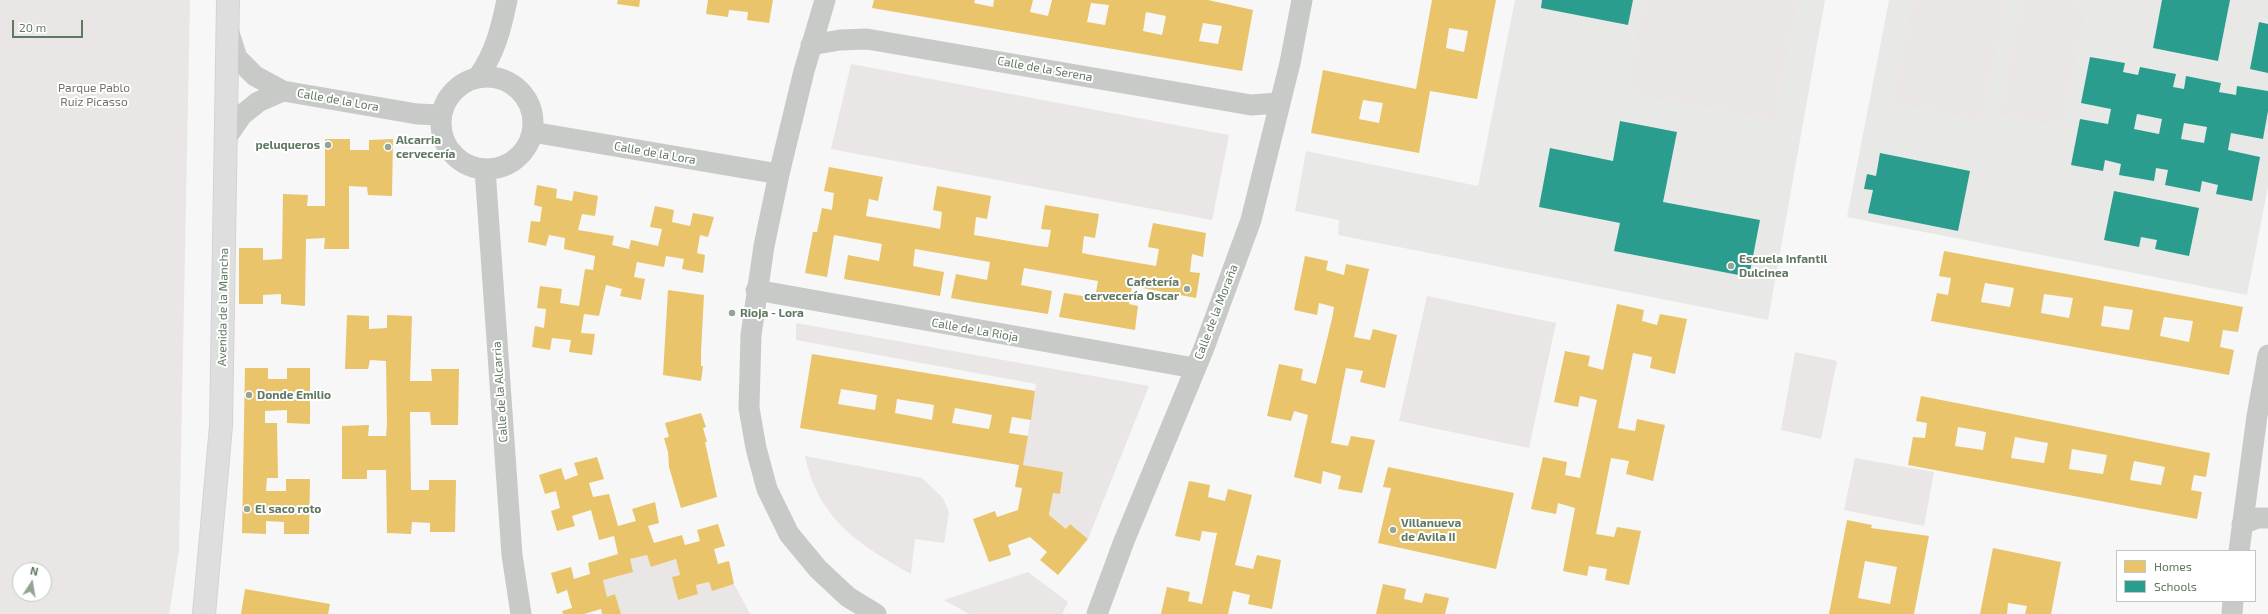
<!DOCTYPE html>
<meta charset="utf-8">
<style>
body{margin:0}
#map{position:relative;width:2268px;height:614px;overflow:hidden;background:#f7f7f7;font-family:"Exo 2",sans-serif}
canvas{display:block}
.legend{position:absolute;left:2116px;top:550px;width:140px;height:52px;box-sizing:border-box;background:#fff;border:1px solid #c0c9c0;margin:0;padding:5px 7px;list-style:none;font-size:12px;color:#617861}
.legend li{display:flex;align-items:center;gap:8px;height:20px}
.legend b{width:20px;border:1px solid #c0c9c0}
.north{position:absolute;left:12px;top:562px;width:40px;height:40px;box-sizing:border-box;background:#fff;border:1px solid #c0c9c0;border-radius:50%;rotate:12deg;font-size:11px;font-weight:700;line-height:16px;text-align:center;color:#617861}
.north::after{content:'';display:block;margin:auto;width:14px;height:18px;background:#96a496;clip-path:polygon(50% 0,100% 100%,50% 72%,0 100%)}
.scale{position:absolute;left:12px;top:20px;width:71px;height:18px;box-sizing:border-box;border:2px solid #617861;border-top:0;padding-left:5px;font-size:12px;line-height:14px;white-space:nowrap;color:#617861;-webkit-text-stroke:3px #fff;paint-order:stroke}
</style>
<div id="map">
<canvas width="2268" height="614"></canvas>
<ul class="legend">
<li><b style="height:11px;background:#e9c46a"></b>Homes</li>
<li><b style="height:11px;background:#2a9d8f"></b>Schools</li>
</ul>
<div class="north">N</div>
<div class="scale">20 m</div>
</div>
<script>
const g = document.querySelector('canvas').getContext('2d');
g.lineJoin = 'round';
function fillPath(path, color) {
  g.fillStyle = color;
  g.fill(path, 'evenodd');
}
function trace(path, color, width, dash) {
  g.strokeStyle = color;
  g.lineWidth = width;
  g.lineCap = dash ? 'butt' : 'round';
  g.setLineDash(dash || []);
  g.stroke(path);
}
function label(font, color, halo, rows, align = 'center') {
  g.font = font + ' "Exo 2",sans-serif';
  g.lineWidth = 4;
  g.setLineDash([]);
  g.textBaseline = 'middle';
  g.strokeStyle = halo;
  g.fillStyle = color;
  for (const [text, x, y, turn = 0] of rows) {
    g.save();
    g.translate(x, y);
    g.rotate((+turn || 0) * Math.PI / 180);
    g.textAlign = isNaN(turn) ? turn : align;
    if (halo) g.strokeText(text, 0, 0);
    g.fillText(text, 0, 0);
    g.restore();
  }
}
fillPath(new Path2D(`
 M1515 0H1825L1768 320 1338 235 1339 220 1295 211 1306 151 1478 186Z
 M1889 0H2268V187L2247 295 1847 217Z`), '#e8e9e7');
fillPath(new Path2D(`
 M0 0H190L179 551 169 614H0ZM20 570H44V594H20Z
 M1643 0H1798L1775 121 1626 93Z
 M1913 0H2007L1982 122 1891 103Z
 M2020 0H2070L2087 3 2063 128 1997 115Z
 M851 64 1229 135 1212 220 831 149Z
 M1427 296 1556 323 1529 448 1399 421Z
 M796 323 1149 386 1088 539 1070 524 1066 529 1049 515 1053 493 1060 494 1063 472 1023 465 1036 384 796 340Z
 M1795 352 1837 361 1821 439 1781 430Z
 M805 456 922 478 943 498 949 512 944 543 915 539 911 574C858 544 818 519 805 456Z
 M1855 458 1934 472 1924 526 1844 510Z
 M647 555 651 567 676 559 680 575 672 577 678 600 698 594 696 585 709 582 712 590 734 584 750 614H621L615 594 607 597 603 580 630 559Z
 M1028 572 1068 602 1062 614H969L944 600Z`), '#e9e6e5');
fillPath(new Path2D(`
 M618 0H640L639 7 617 4Z
 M708 0H773L769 23 747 20 748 12 729 10 728 17 706 14Z
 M874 0H975L974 3 993 7 994 0H1033L1030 12 1048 16 1052 0H1208L1253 10 1242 71 872 8ZM1091 3 1109 5 1105 25 1087 22ZM1146 12 1166 16 1162 35 1143 31ZM1203 23 1222 26 1218 44 1199 41Z
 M1432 0H1496L1477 99 1430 91 1419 153 1311 133 1323 70 1416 89ZM1449 28 1468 31 1464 52 1446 48ZM1363 100 1383 103 1379 123 1359 119Z
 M325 139H350V150H369V140L393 139 392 196 368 195 367 187 349 186V249H324L325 238 306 239 305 306 281 304V294L263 295V304H239V248H263V260L282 259 283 194 308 195 307 206H325Z
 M829 167 883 177 878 201 869 199 866 216 930 227 940 229 942 212 933 210 937 186 991 196 987 219 976 217 974 235 1038 246 1048 247 1051 230 1041 229 1045 205 1099 214 1095 238 1084 236 1082 253 1092 255 1156 266 1159 249 1148 247 1153 223 1206 233 1203 257 1192 254 1190 272 1200 273 1196 298 1132 286 1129 304 1138 306 1135 330 1059 317 1064 293 1095 298 1098 281 1024 268 1021 285 1052 291 1048 314 973 302 951 298 956 274 987 280 990 262 915 249 913 266 944 272 940 296 844 279 848 255 879 261 882 244 834 235 827 277 805 273 813 232H817L822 208 832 210 834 193 824 191Z
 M537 185 557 189 556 198 572 201 574 191 598 196 595 216 582 214 578 230 614 236 612 245 629 249 631 240 658 246 662 229 650 227 655 206 674 210 672 222 690 226 693 213 714 217 708 237 700 235 697 253 705 255 703 273 682 269 684 259 666 256 664 267 637 262 634 277 645 279 641 300 620 296 622 289 606 285 599 316 584 314 581 333 595 334 592 355 569 352 571 340 552 338 550 350 532 347 535 326 544 328 546 309 537 308 540 286 562 289 560 303 579 306 585 269 593 270 595 256 564 249 565 238 549 235 546 246 528 242 531 221 540 222 542 207 534 205Z
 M1944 251 2243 307 2238 332 2223 330 2220 347 2234 350 2229 375 1931 321 1937 293 1948 295 1951 278 1939 276ZM1985 283 2014 288 2010 307 1981 302ZM2044 294 2073 298 2069 318 2041 313ZM2104 306 2133 310 2129 330 2101 326ZM2164 317 2193 321 2189 342 2160 336Z
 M1305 256 1328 261 1326 270 1344 275 1346 264 1369 269 1354 337 1370 340 1373 329 1397 335 1385 388 1360 382 1363 371 1346 368 1331 443 1348 446 1351 436 1375 440 1362 493 1338 489 1341 476 1323 471 1321 484 1294 477 1308 415 1294 411 1291 421 1267 416 1279 364 1303 369 1301 380 1316 384 1332 319 1334 307 1319 303 1317 315 1294 310Z
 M668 290 704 295 701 352V366H703L701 381 663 375Z
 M1617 304 1644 310 1642 321 1657 325 1660 314 1687 319 1675 374 1650 368 1652 357 1633 353 1618 428 1635 431 1637 419 1665 425 1653 481 1626 474 1629 461 1611 458 1596 534 1614 537 1617 527 1641 531 1629 585 1605 580 1607 569 1589 566 1587 576 1563 571 1575 508 1558 503 1556 514 1531 509 1543 457 1567 462 1565 475 1580 478 1597 400 1580 396 1578 407 1554 402 1565 351 1590 356 1588 366 1603 370Z
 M347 315 369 316V329L387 328V315L412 316 410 381H432L431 369H459L458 425H431L430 412H410L411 490H429V480H456L455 532H430V523L412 522 411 534 387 533 386 470H367V479H342V426L369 425 368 436H386L387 425 386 361 370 360 368 369H345Z
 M812 354 1035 391 1031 420 1012 417 1009 433 1028 436 1023 465 1063 472 1060 494 1053 493 1049 515 1066 529 1070 524 1088 539 1058 575 1040 560 1047 552 1030 537 1008 545 1011 555 989 562 973 519 995 511 997 517 1018 510 1022 488 1015 487 1019 465 800 428ZM841 389 877 395 875 410 838 404ZM897 399 934 405 932 420 895 413ZM955 408 992 415 989 429 952 423Z
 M245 368H268V379H287V368H310V424L287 423V410L265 411V423H277L278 478H267L266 491H286V479H310L309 534H284V522L266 521V534L242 533Z
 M1921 396 2210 453 2206 477 2194 475 2191 490 2202 492 2197 519 1908 465 1913 437 1925 438 1927 423 1916 421ZM1958 427 1986 432 1983 450 1955 446ZM2015 437 2048 443 2044 463 2011 458ZM2072 449 2107 455 2103 474 2069 469ZM2134 461 2165 467 2161 485 2130 480Z
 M701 413 706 427 703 428 707 442H705L717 497 681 508 669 467 668 452 664 438 669 437 665 423Z
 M597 457 604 479 589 483 593 497 609 494 618 526 636 521 632 509 655 502 659 523 648 526 654 543 682 535 685 545 700 541 697 530 718 524 725 546 714 549 718 564 729 561 734 584 712 591 709 582 696 585 698 594 678 600 672 577 680 575 676 559 651 567 647 555 630 559 633 572 603 580 607 597 615 594 621 614H602L601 609 584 614H563L562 611 572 608 567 590 557 594 551 573 571 567 574 579 590 574 588 563 618 554 614 536 599 540 591 510 572 516 575 526 557 531 551 511 560 508 556 491 545 494 539 475 561 468 565 480 578 475 574 463Z
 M1388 467 1514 493 1496 569 1378 543 1391 488 1383 487Z
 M1189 481 1210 485 1208 497 1225 501 1228 489 1252 495 1235 565 1253 569 1257 555 1281 560 1272 609 1248 604 1250 595 1233 591 1228 614H1161L1167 587 1190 592 1188 601 1202 604 1204 595 1217 533 1202 531 1200 541 1175 536Z
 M1847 520 1872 525 1871 528 1929 536 1914 614H1829ZM1865 561 1897 567 1890 604 1858 598Z
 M1993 548 2061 562 2051 614H2025L2027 606 2008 603 2007 614H1980Z
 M1383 584 1406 589 1404 599 1422 603 1425 593 1449 598 1445 614H1376Z
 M245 589 330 604 328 614H241Z`), '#e9c46a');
fillPath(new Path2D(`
 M1542 0H1633L1628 25 1541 8Z
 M2162 0H2230L2218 61 2153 48Z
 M2259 22 2268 24V73L2250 69Z
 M2090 57 2125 63 2123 72 2138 75 2140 67 2176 74 2173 87 2184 89 2186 76 2221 83 2219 92 2236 95 2237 86 2268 91V111L2263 139 2231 133 2228 150 2260 157 2252 201 2216 194 2218 185 2202 181 2200 192 2165 185 2168 170 2156 168 2154 181 2119 175 2121 164 2105 160 2103 171 2071 165 2080 119 2108 124 2111 109 2081 103ZM2137 114 2162 119 2159 134 2134 129ZM2184 123 2207 127 2204 143 2181 139Z
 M1620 121 1677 132 1663 202 1760 220 1749 277 1614 251 1620 223 1539 207 1550 148 1613 161Z
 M1880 153 1970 171 1958 231 1868 213 1873 190 1864 189 1867 174 1876 176Z
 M2114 191 2199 208 2189 256 2155 249 2157 240 2141 237 2139 247 2104 240Z`), '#2a9d8f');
const primary = new Path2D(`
 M204 614 221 426 228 0`);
trace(primary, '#d2d4d2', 24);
trace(new Path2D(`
 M825 0 804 71 779 174 764 246 751 335 749 408 756 448 767 489 789 534 818 569 848 597 876 614
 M229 33 237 58 255 76 283 91 417 114 441 115
 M811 45 840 40 867 39 1251 105 1279 103
 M441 123a46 46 0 1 1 92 0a46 46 0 1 1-92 0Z
 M478 77C495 53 501 29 507 0
 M532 132 779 174
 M226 138 242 115 258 102 283 91
 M485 169 512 555 521 614
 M756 290 1194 368
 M2242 524 2258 518H2268
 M2239 551 2257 416 2268 355
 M1097 614 1124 541 1204 348 1251 220 1290 63 1302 0
 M2232 614 2233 601`), '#c8cac8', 21);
trace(primary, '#dedede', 22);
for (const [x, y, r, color] of [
 [328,145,4,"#96a496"],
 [388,147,4,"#96a496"],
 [1731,266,4,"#96a496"],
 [1187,289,4,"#96a496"],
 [732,313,4,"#96a496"],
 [249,395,4,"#96a496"],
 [247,509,4,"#96a496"],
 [1393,530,4,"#96a496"]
]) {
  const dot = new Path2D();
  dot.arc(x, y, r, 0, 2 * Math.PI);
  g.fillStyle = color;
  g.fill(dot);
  trace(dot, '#fff', 1.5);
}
label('12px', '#617861', '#fff', [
 ["Calle de la Serena",1045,69,10],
 ["Calle de la Lora",338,100,10],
 ["Calle de la Lora",655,153,10],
 ["Avenida de la Mancha",223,307,-89],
 ["Calle de la Moraña",1216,312,-69],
 ["Calle de La Rioja",975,330,10],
 ["Calle de la Alcarria",500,392,-94]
]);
label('12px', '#7b6f68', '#fff', [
 ["Parque Pablo",94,88],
 ["Ruiz Picasso",94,102]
]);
label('bold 12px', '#617861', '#fff', [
 ["Alcarria",396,140],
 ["cervecería",396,154],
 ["peluqueros",320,145,"right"],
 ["Escuela Infantil",1739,259],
 ["Dulcinea",1739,273],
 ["Cafetería",1179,282,"right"],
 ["cervecería Oscar",1179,296,"right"],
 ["Rioja - Lora",740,313],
 ["Donde Emilio",257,395],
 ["El saco roto",255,509],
 ["Villanueva",1401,523],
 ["de Avila II",1401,537]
], 'left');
</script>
